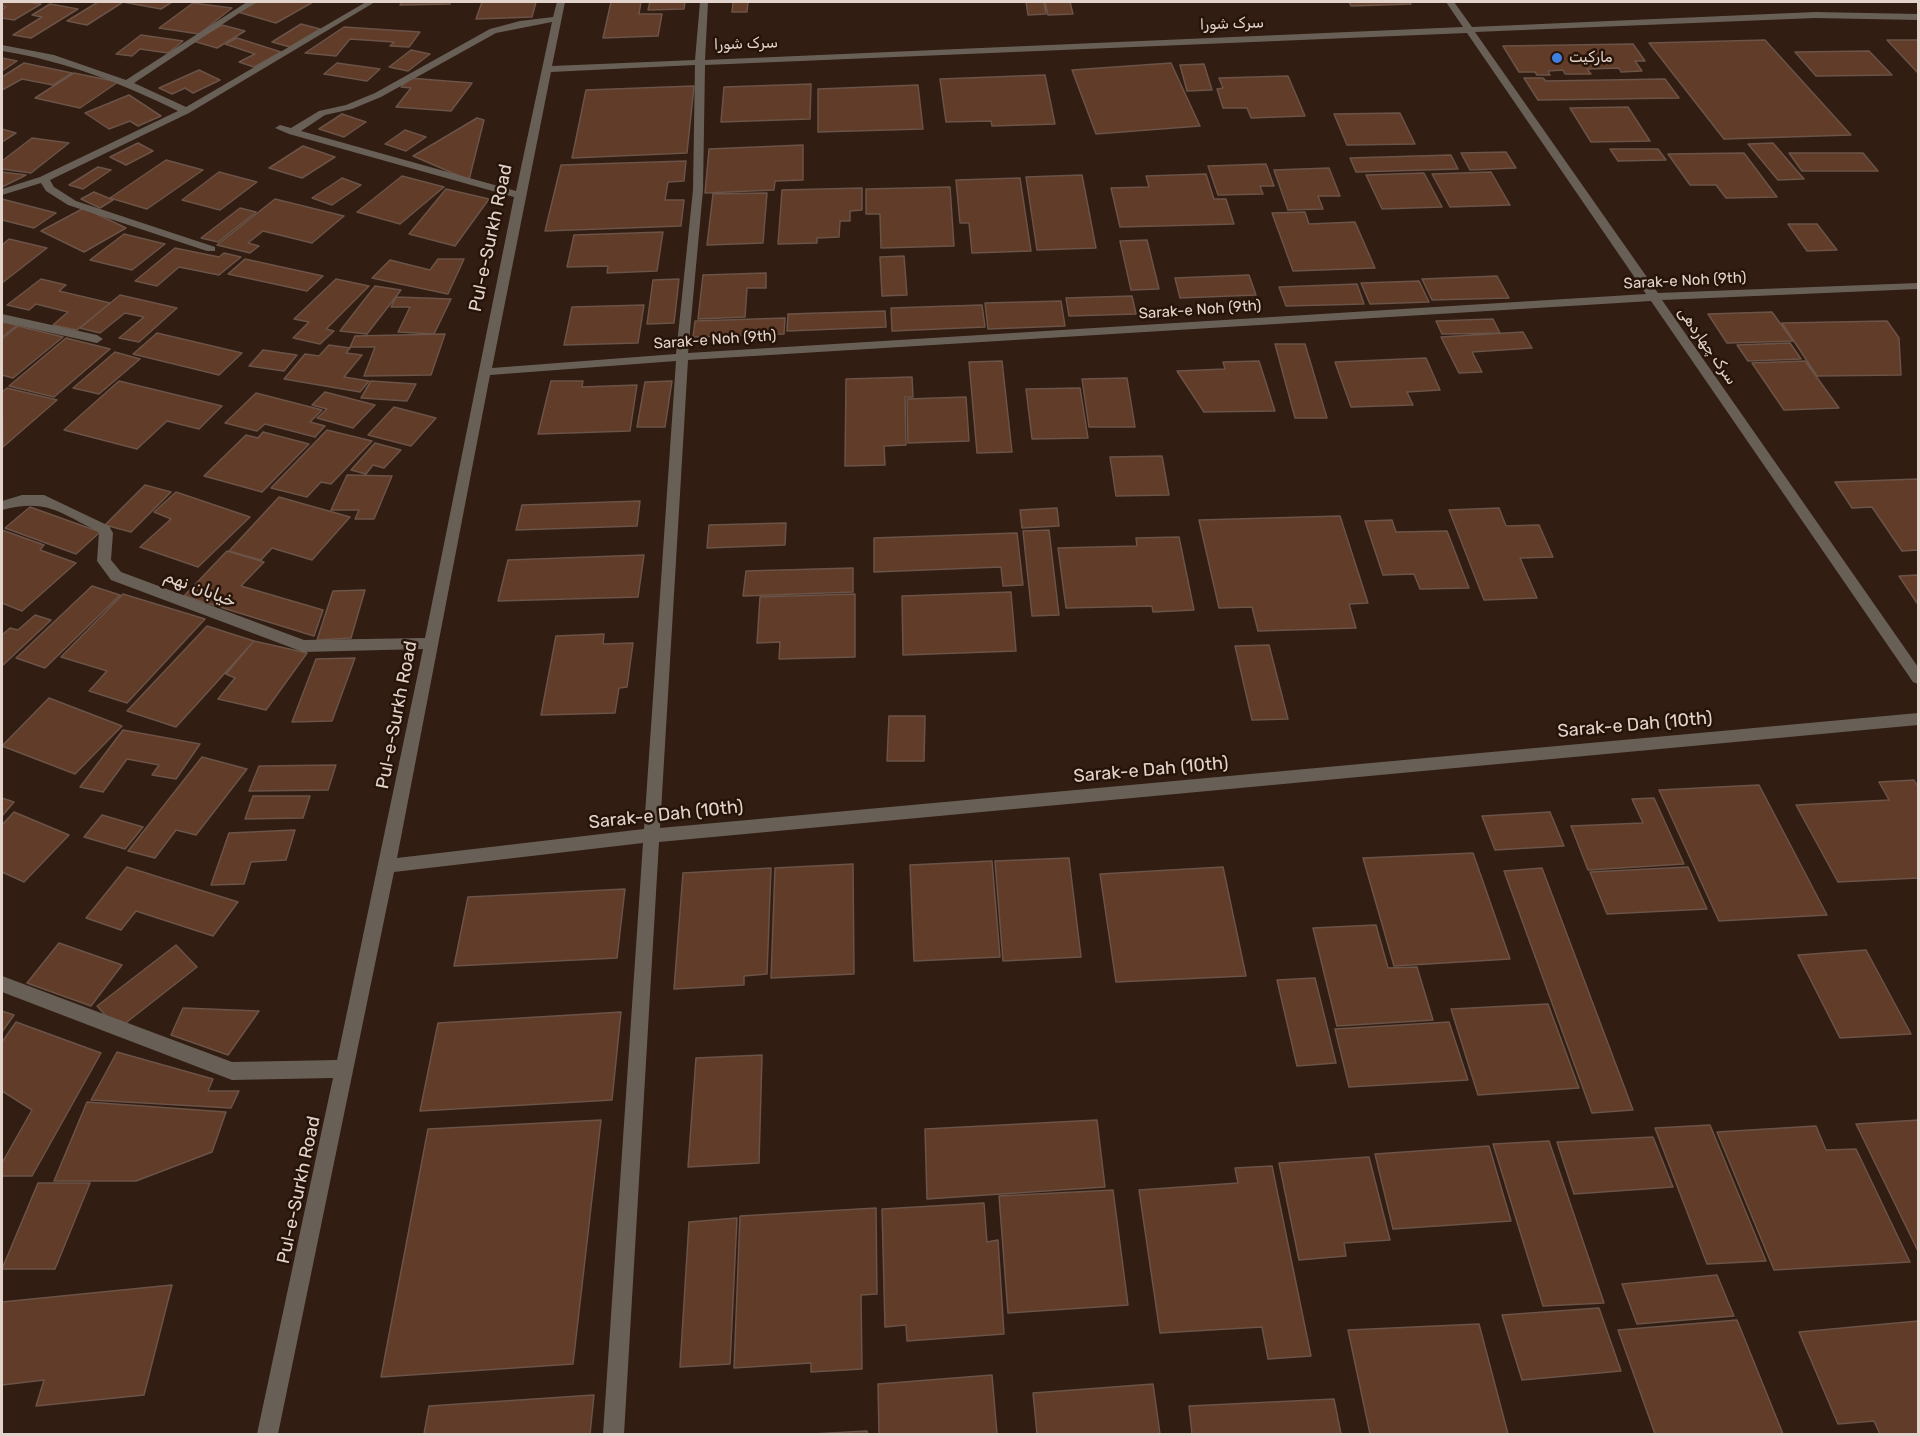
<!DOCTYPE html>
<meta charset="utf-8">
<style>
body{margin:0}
#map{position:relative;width:1920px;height:1436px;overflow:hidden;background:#321d12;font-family:Rubik,sans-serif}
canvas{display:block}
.frame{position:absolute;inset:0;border:3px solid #e2d4cc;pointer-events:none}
</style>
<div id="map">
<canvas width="1920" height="1436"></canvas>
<div class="frame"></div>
</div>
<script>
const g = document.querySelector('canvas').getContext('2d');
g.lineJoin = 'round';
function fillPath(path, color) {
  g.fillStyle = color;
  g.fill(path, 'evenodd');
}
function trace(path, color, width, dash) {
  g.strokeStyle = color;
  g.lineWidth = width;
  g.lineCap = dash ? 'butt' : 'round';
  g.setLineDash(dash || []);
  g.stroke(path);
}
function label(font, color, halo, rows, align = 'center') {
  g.font = font + ' Rubik,"Noto Naskh Arabic",sans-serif';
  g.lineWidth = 5;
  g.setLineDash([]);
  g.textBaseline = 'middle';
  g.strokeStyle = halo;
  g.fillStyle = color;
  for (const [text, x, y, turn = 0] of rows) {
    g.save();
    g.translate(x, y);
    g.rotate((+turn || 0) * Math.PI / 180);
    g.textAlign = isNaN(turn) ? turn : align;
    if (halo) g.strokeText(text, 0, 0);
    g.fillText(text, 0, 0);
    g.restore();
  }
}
const building = new Path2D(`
 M2 2H27L41 4 14 20 2 18V10L6 7 2 6Z
 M98 2H172L161 9 123 2 87 25 67 21Z
 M257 2H313L276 23 238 12Z
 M402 2H450V4L400 5Z
 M482 2H536L532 17 476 19Z
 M611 2H641L639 14H662L658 36 603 38Z
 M650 2H685L684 9 648 10Z
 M733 2H748L747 12H732Z
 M1026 2H1044L1046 14 1028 15Z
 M1045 2H1070L1073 14 1048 15Z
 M1349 2H1409L1411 4 1351 6Z
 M193 3 232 8 199 34 159 28Z
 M50 4 78 9 31 38 13 35 42 17 32 15Z
 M301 24 320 29 290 47 272 42Z
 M222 25 245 31 217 48 193 41Z
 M344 27 420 32 409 47 390 46 394 42 350 39 336 56 305 53Z
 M141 35 183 41 168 53 140 49 132 56 116 54Z
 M237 38 281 52 254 67 239 62 255 54 225 44Z
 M1765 40 1851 135 1724 139 1649 43Z
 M1887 40H1918V73Z
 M1633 44 1645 61H1635L1642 71 1621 72 1619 68 1587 69 1591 74H1565L1563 70 1548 71 1550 75H1537L1535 72H1519L1503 46Z
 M411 50 430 54 408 71 389 67Z
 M1869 51 1892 75 1816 76 1795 52Z
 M2 58 17 61 2 71Z
 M24 63 72 73 53 85 22 79 2 90V77Z
 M337 63 380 69 367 81 324 74Z
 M1171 63 1200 126 1096 134 1072 70Z
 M1204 64 1212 90 1187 91 1180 65Z
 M199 70 220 80 193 93 185 88 172 94 159 88Z
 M74 73 118 82 80 108 35 98Z
 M1045 75 1055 124 992 126 991 121 946 122 940 79Z
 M1288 76 1305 116 1251 118 1247 108H1223L1217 89 1223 88 1219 78Z
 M409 78 472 83 451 111 396 107 411 88 401 87Z
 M1524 78H1543L1546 81 1665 79 1679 98 1538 100Z
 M811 84 810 119 721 122 724 87Z
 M918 85 923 129 818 132V89Z
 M694 86 687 153 572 158 586 90Z
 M129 95 161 116 138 126 130 121 109 129 85 113Z
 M1628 107 1650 141 1591 142 1570 108Z
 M1400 113 1415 144 1347 145 1334 114Z
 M342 114 366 122 344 137 319 129Z
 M477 118 484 120 469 180 413 156Z
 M2 129 16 133 2 142Z
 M405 130 426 137 406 151 385 144Z
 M32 138 69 143 31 173 2 169V161Z
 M138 143 153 151 126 165 110 157Z
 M1773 143 1804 179 1778 180 1748 144Z
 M803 145V180L775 181 774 190 705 193 709 149Z
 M303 146 335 157 302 178 269 168Z
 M1610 149H1658L1666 160 1618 161Z
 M1506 152 1516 168 1470 170 1461 153Z
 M1744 153 1777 197 1726 198 1716 185H1690L1668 154Z
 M1789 153H1863L1878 171H1802Z
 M1451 155 1458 169 1356 172 1350 158Z
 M166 160 203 170 147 209 110 198Z
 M686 161 684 181 668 182 665 200H684L681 226 545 231 561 165Z
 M1266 164 1274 186H1260L1263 194 1218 195 1208 166Z
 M98 167 111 170 83 189 69 185Z
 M1329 168 1340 196H1318L1323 209 1288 210 1274 170Z
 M2 172 26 175 2 187Z
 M219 172 257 182 220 210 182 200Z
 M1491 172 1510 205 1450 207 1432 174Z
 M1424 173 1442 207 1382 209 1366 175Z
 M1206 174 1214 199H1226L1234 224 1120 227 1111 188 1149 187 1146 176Z
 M1082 175 1096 248 1037 250 1026 177Z
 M402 176 444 187 400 224 357 212Z
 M342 178 361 185 332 205 312 198Z
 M1020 178 1031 251 972 253 969 223H960L956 180Z
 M950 187 954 246 881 248 880 214H866V189Z
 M862 188V210L850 211V221H840L839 237 817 238V243L778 244 782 190Z
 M446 189 489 199 455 246 409 234Z
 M94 192 113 200 100 208 81 199Z
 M767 193 763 243 707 245 713 194Z
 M2 199 56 213 34 228 2 220Z
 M275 199 344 216 312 243 263 231 248 243 259 246 250 253 217 245Z
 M84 208 126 228 84 252 41 231Z
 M240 208 256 212 218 242 201 238Z
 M1305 212 1309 224 1355 222 1375 268 1293 271 1272 213Z
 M1788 224H1817L1837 250 1807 251Z
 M663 232 657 271 607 273 608 266 567 267 574 235Z
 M124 234 165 244 132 270 90 260Z
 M9 239 47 248 2 283V245Z
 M1147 240 1159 289 1131 290 1120 241Z
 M175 248 219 257 224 253 241 257 219 275 179 267 157 286 135 281Z
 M904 256 907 295 882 296 880 257Z
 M245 259 323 276 307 291 228 274Z
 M438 259H464L448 294 372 278 390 260 430 270Z
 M766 273V288H747L745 317 698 319 703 275Z
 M1249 275 1256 295 1180 298 1175 278Z
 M1497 276 1509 298 1432 300 1422 279Z
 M41 279 66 285 59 291 110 303 77 330 53 325 68 312 36 304 29 310 7 305Z
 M336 279 369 286 326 329 334 331 320 344 293 338 309 322 294 319Z
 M679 279 674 323 647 324 653 280Z
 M1419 281 1429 302 1370 304 1361 283Z
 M1357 284 1364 304 1286 306 1279 287Z
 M375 286 401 290 367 334 340 331Z
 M120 295 177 308 139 342 119 338 144 317 125 313 100 333 80 328Z
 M1132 296 1136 314 1069 316 1066 298Z
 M396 297 451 299 434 334 398 332 410 307H391Z
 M1061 301 1065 326 988 329 985 303Z
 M644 305 638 343 564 345 572 307Z
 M982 305 985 327 892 331 891 308Z
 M885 311 886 327 787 331 788 314Z
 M1772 312 1793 341 1727 343 1708 314Z
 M785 318 784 334 693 337 695 321Z
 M1493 319 1500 333 1442 334 1436 321Z
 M1887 321 1899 338 1901 375 1817 376 1782 323Z
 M2 322 17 325 2 337Z
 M18 326 63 337 13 378 2 375V339Z
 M1523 332 1532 348 1472 352 1482 372 1459 373 1441 337Z
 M157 333 242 353 219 375 133 354Z
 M445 334 431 375 364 376 375 347H350L355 336Z
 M66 338 110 349 54 397 9 386Z
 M1790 343 1801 359 1748 361 1737 345Z
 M1275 344H1305L1327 418H1295Z
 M329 345 350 348 346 353 362 355 344 377 369 381 360 392 284 379 305 354 319 356Z
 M263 350 297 355 284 371 249 366Z
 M115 352 140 359 99 394 73 388Z
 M1426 358 1440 390 1407 392 1413 405 1351 407 1335 362Z
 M1002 361 1012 452 977 453 969 362Z
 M1259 361 1275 411 1204 412 1177 371 1225 369 1223 362Z
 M1805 361 1839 408 1784 410 1752 363Z
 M912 377 913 397H905L906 445 884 446 885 465 845 466 846 379Z
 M1127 378 1135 427H1089L1082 379Z
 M119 381 222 406 199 429 167 421 137 449 64 430Z
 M371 381 416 384 407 401 361 398Z
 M551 381H583L582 387 637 385 630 431 538 434Z
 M672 381 665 427H637L645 382Z
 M7 388 57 400 3 447 2 392Z
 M1080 388 1088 438 1032 439 1026 389Z
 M325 392 375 405 353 428 317 418 327 409 312 405Z
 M256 393 322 410 310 422 325 426 315 437 265 424 257 431 225 423Z
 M966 397 969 441 908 443 907 399Z
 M394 407 436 418 411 446 368 435Z
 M327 430 372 441 331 484 321 482 307 497 271 488Z
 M263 432 309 444 262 492 204 476 246 435 258 438Z
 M375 443 401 450 384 468 373 465 366 474 351 470Z
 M1162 456 1169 495 1116 496 1110 457Z
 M347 475 392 476 374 519H355L359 510H331Z
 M1918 479V550L1902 551 1872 507 1852 508 1835 482Z
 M145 485 171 492 131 532 105 525Z
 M176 492 250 517 198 567 140 547 171 519 154 512Z
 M279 497 350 517 312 560 272 548 261 560 229 551Z
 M640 501 637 526 516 530 522 505Z
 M30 507 100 532 76 554 5 528Z
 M1057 508 1059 526 1022 528 1020 510Z
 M1499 508 1506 526 1539 525 1553 557 1520 558 1537 598 1484 600 1449 510Z
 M1340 516 1368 603 1349 604 1356 628 1258 631 1252 607 1219 608 1199 520Z
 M1392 520 1396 532 1447 531 1469 588 1420 589 1414 574 1383 575 1365 521Z
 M786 523 785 545 707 548 709 525Z
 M2 530 44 545 40 550 76 563 22 611 2 603Z
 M1049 530 1059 615 1032 616 1023 531Z
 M1017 533 1023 585 1003 586 1001 567 874 572V538Z
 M1179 537 1194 610 1153 612 1152 606 1066 608 1058 548 1137 546 1136 538Z
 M227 551 264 562 241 586 323 610 314 636 184 596Z
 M644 555 638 597 498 601 508 560Z
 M853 568V592L743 596 746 571Z
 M1918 575V603H1917L1899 576Z
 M92 586 120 595 45 668 16 658Z
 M365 590 351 638 317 640 333 591Z
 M1011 592 1016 651 903 655 902 596Z
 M123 594 205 619 127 703 89 691 107 671 61 657Z
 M855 594V657L779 659 780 642 757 643 760 597Z
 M35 615 51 620 2 666V635L10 628 18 630Z
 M207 626 254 641 176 727 127 711Z
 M604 634 603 644 633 643 627 687 619 688 615 713 541 715 556 636Z
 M254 641 307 653 266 710 218 699 235 678 226 674Z
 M1269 645 1288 719 1252 720 1235 646Z
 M355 658 332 721 292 722 316 659Z
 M49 698 122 726 75 774 2 746Z
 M889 716H925L924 761H887Z
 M123 730 200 744 176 779 152 775 159 765 127 759 103 792 80 787Z
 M202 757 247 769 196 835 176 830 155 858 128 851Z
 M336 765 328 790 249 791 259 766Z
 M1914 780 1918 787V878L1838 882 1796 805 1889 800 1879 782Z
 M1759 785 1827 915 1719 921 1659 790Z
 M253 796H310L303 818 245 819Z
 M2 798 14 802 2 816Z
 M1654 798 1684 864 1588 870 1571 826 1643 823 1632 799Z
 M14 812 69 835 24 882 2 872V825Z
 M1550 812 1564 846 1495 850 1482 816Z
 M102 815 143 827 125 849 84 837Z
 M295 830 286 860 251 862 244 884 211 885 229 833Z
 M1473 853 1510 959 1394 966 1363 858Z
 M1069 858 1081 957 1003 961 995 861Z
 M992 861 1000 957 914 961 910 865Z
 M853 864 854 974 771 978 775 868Z
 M127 867 238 902 213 936 136 911 121 930 86 918Z
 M1223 867 1246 976 1116 982 1100 874Z
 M1688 867 1707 909 1607 914 1590 872Z
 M771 868 767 974 744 976V985L674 989 683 873Z
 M1542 868 1633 1110 1592 1113 1504 871Z
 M625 889 617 958 454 966 468 897Z
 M1376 925 1388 968 1417 967 1433 1020 1337 1026 1313 928Z
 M59 943 122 965 91 1006 27 983Z
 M176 945 197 967 118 1029 97 1006Z
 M1866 950 1911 1034 1840 1038 1798 955Z
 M1315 978 1336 1063 1297 1066 1277 980Z
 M1548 1004 1579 1088 1478 1095 1451 1009Z
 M183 1008 259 1011 228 1055 171 1035Z
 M2 1011 14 1015 2 1032Z
 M621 1012 612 1100 420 1111 438 1023Z
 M16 1022 101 1053 32 1176H2V1163L32 1110 2 1091V1042Z
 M1449 1022 1468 1080 1349 1087 1335 1029Z
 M117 1052 213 1079 208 1091H239L231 1108 91 1100Z
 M762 1055 759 1163 688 1167 696 1058Z
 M87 1102 226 1112 212 1152 136 1181H54Z
 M601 1120 573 1364 381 1377 428 1129Z
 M1097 1120 1105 1187 927 1199 925 1129Z
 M1918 1120V1251L1856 1124Z
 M1710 1125 1766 1261 1707 1264 1655 1128Z
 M1816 1126 1826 1150 1856 1149 1910 1262 1774 1270 1717 1132Z
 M1653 1137 1673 1187 1574 1194 1557 1142Z
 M1549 1141 1604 1303 1543 1306 1493 1144Z
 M1489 1146 1511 1221 1393 1229 1375 1154Z
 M1369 1157 1390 1240 1344 1243 1346 1256 1299 1260 1279 1163Z
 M1272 1166 1311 1356 1268 1359 1262 1327 1160 1333 1139 1190 1238 1183 1235 1168Z
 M38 1183H90L55 1269H2Z
 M1113 1190 1128 1305 1008 1313 999 1196Z
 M984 1203 987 1242 998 1240 1004 1334 907 1341 906 1325 885 1327 882 1209Z
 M876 1208 877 1294 861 1295 862 1369 811 1372V1363L734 1368 740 1216Z
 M737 1218 730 1364 680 1367 689 1222Z
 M1717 1275 1734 1316 1637 1324 1622 1284Z
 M172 1285 144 1395 36 1406 44 1380 2 1385V1302Z
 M1599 1308 1621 1371 1522 1380 1502 1315Z
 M1737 1320 1783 1434H1655L1618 1330Z
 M1918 1321V1434H1880L1874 1421 1838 1424 1799 1332Z
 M1479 1324 1508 1434H1370L1348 1330Z
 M992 1375 997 1434H879L878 1384Z
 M1153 1384 1160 1434H1037L1033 1393Z
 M594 1395 590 1434H424L429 1406Z
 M1334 1399 1341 1434H1192L1189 1406Z
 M867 1431 868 1434H812Z`);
fillPath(building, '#603c29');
trace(building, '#6b5347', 1.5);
fillPath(new Path2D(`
 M247 2H256L134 83 186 107 366 2H375L189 113 50 180 54 187 76 201 215 247V251H207L68 205 46 191 41 183 2 195V189L40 177 178 111C121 83 65 61 2 51V45L54 55 126 80Z
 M557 2H565L552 66 695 60 700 2H708L705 60 1463 27 1446 2H1454L1472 27 1815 12 1918 14V20L1815 18 1475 32 1658 293 1918 283V289L1662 300 1918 667V684L1913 682 1651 301 688 360 660 828 1918 713V725L659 842 624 1434H603L643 843 394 872 278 1434H257L333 1078 232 1080 2 992V976L232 1062 337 1060 423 649 303 652 111 580 97 561 99 532C60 513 47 498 2 510V501L22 495H44L109 526 113 533 111 560 121 572 304 640 425 638 514 197 289 134 275 128 280 125 291 128 319 111 346 105 375 93 490 29 520 21 553 17ZM552 22 516 191 301 131 325 115 352 109 381 97 496 33ZM1467 33 1646 294 688 353 703 190 705 65ZM695 65 693 190 676 354 492 368 551 72ZM676 361 644 829 397 858 490 375Z
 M2 314 97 335 103 339 97 343 2 322Z`), '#686057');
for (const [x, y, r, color] of [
 [1557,58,6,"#3f7fe0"]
]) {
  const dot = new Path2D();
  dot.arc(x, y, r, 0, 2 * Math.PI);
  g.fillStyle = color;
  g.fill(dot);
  trace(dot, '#271409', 2);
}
label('15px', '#e2d4cc', '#271409', [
 ["سرک شورا",1232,24,-2],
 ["سرک شورا",746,44,-2],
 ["Sarak-e Noh (9th)",1685,281,-3],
 ["Sarak-e Noh (9th)",1200,310,-4],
 ["Sarak-e Noh (9th)",715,340,-4],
 ["سرک چهاردهی",1707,346,55]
]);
label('15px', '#e2d4cc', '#271409', [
 ["مارکیت",1569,58]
], 'left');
label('18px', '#e2d4cc', '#271409', [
 ["Pul-e-Surkh Road",491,238,-78],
 ["خیابان نهم",200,589,21],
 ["Pul-e-Surkh Road",397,715,-79],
 ["Sarak-e Dah (10th)",1635,725,-5],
 ["Sarak-e Dah (10th)",1151,770,-5],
 ["Sarak-e Dah (10th)",666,815,-6],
 ["Pul-e-Surkh Road",299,1190,-78]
]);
</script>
